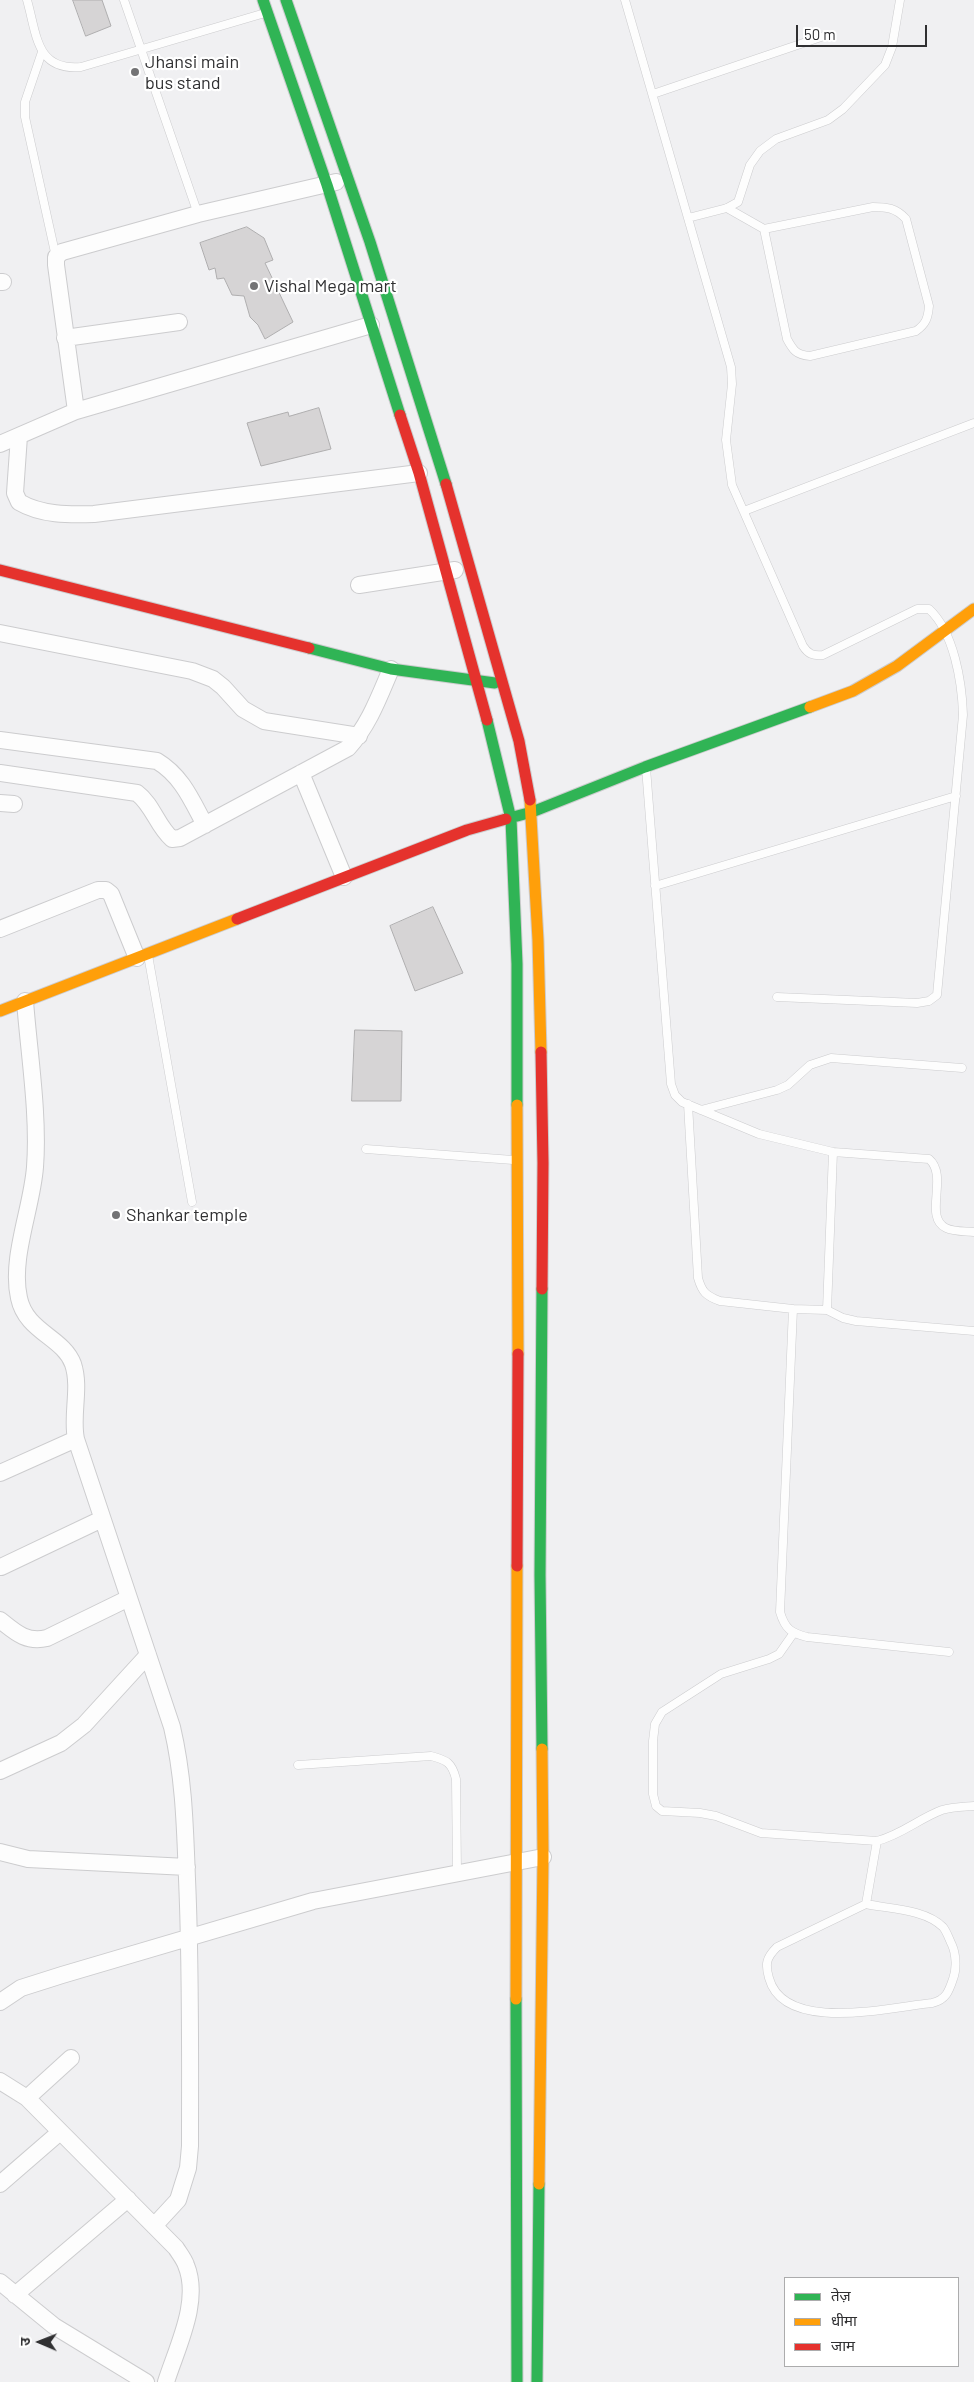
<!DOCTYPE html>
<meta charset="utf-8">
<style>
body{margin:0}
#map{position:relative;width:974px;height:2382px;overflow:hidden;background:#f0f0f2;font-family:Barlow,"Noto Sans Devanagari",sans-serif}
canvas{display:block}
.legend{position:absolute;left:784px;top:2277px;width:175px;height:90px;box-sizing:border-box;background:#fff;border:1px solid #acacad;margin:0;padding:6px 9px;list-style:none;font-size:15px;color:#303032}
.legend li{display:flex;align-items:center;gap:10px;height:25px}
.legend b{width:25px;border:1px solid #acacad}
.north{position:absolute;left:15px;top:2317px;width:50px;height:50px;-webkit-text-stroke:4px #fff;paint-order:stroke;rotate:271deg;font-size:14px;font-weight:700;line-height:20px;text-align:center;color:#303032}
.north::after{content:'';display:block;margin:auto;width:18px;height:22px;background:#303032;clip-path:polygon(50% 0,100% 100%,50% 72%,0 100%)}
.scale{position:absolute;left:796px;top:25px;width:131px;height:22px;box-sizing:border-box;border:2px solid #303032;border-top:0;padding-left:6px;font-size:15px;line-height:18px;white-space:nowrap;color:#303032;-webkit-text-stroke:4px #fff;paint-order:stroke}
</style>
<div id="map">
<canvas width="974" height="2382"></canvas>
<ul class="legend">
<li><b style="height:6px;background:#30b455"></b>तेज़</li>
<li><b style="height:6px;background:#ff9f0a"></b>धीमा</li>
<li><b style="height:6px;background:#e5322d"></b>जाम</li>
</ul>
<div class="north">उ</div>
<div class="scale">50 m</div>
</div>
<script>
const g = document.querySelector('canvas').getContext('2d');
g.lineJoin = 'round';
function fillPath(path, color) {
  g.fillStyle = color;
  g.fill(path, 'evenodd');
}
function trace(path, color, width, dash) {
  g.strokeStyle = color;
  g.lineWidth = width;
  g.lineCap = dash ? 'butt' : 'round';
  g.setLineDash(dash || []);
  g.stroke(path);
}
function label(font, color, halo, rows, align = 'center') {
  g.font = font + ' Barlow,sans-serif';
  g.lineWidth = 4.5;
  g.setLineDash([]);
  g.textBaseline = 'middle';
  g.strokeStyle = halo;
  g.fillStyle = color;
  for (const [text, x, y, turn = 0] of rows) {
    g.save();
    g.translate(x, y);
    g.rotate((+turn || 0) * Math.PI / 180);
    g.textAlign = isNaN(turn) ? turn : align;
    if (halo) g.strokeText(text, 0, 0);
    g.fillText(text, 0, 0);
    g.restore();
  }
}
const building = new Path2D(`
 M73 0H102L111 26 86 36Z
 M247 227 264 238 273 260 265 263 293 322 265 339 258 325 250 317 244 296 232 295 224 278 217 279 215 268 209 270 200 243Z
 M319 408 331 449 261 466 247 423 288 412 289 416Z
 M433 907 463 973 415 991 390 926Z
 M355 1030 402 1031 401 1101H352Z`);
fillPath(building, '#d6d4d5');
trace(building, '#afaeaf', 1);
const lane = new Path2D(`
 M27 0C37 35 36 71 81 67L265 13
 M124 0 198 214
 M625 0 731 367 732 384 726 440 732 485 803 646C808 654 813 656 823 655L917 609H929C954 632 962 682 963 715L937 995 929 1001 917 1003 777 997
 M42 52 25 102V117L56 257
 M653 94 824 36
 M727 208 764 229 873 207C887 207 896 208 906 219L929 306C928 318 926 324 916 331L810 356C796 355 793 350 787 339L764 229
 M688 218 727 208 738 202 750 165 760 151 776 139 828 120 843 109 885 65 892 47 900 0
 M744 511 974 423
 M646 768 671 1084 675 1095 682 1102 759 1134 833 1152 827 1310 793 1309 780 1612C785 1629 791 1633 807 1637L949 1652
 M655 886 956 796
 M148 955 192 1202
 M688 1104 698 1278C702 1292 706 1296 720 1301L793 1309
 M701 1110 777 1090 788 1085 810 1065 831 1058 962 1068
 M366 1149 513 1160
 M833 1152 929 1159C949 1176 923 1217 946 1228 954 1232 965 1231 974 1232
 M827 1310 843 1318 856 1321 974 1331
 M793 1634 779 1654 769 1659 721 1674 662 1712 655 1724 653 1741V1794L656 1806 662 1811 700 1813 716 1816 761 1833 877 1841C901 1835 920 1818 942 1810 953 1807 963 1807 974 1806
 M298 1765 431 1756C447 1760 452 1763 456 1779L457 1873
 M866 1904C890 1909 925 1909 943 1927 947 1932 949 1939 952 1945 956 1954 957 1969 953 1979 949 1991 946 2000 932 2003 891 2007 784 2034 769 1978 765 1964 766 1958 777 1947L866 1904 877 1841`);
const street = new Path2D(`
 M0 282H3
 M65 338 179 322
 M76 411 371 325
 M19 436 15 493 19 502C41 515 69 515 94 514L419 473
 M0 444 76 411 56 265V257L62 252 198 214 336 182
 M359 585 455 570
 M0 633 192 671 213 679 223 687 243 709 264 721 359 736
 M0 740 157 761C182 776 192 801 205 825
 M0 773 137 793C153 805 157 826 172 839L180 838 348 748C369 725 379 697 391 669
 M301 773 344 877
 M0 803 14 804
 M0 929 98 890H106L111 894 137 958
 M25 1001C29 1054 39 1115 35 1167 32 1208 10 1258 19 1298 26 1332 63 1337 73 1364 81 1388 71 1415 76 1439L172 1727C184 1778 185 1827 187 1879 191 1968 190 2057 190 2146L188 2168 178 2200 154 2226
 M0 1473 76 1439
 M1 1567 102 1519
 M0 1620C15 1632 26 1643 47 1638L129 1598
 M0 1771 61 1743 84 1725 148 1655
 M0 1852 28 1859 187 1867
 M0 2002 21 1988 62 1975 313 1901 543 1857
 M0 2081 27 2098 176 2248C179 2253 184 2259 186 2265 201 2301 177 2347 166 2382
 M27 2098 71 2058
 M0 2184 60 2132
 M0 2282 54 2326 146 2382
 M15 2295 128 2199`);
const fast = new Path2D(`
 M263 0 327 185 400 415
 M286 0 370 242 446 484
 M309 648 391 669 495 683
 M487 720 511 819 517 964V1105
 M506 819 532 812 645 767 810 707
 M542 1749 540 1575 542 1289
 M516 1999 517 2382
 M537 2382 539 2184`);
const slow = new Path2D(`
 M810 707 853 691 897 666 974 609
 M530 800 538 940 541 1052
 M0 1011 237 919
 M517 1105 518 1354
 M516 1999 517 1566
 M539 2184 543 1857 542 1749`);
const jam = new Path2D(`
 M400 415 419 473 487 720
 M446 484 519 741 530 800
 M0 570 309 648
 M237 919 467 830 506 819
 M541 1052 543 1163 542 1289
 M517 1566 518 1354`);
trace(lane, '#ccccce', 9);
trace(street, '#ccccce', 18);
trace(fast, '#ccccce', 13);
trace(slow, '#ccccce', 13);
trace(jam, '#ccccce', 13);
trace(lane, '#fdfdfd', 8);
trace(street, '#fdfdfd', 16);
trace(fast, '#30b455', 11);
trace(slow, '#ff9f0a', 11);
trace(jam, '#e5322d', 11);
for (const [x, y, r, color] of [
 [135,72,5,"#737375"],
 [254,286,5,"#737375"],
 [116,1215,5,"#737375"]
]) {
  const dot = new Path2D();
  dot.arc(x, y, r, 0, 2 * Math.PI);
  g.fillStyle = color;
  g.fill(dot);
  trace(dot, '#fff', 2);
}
label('18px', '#303032', '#fff', [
 ["Jhansi main",145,62],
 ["bus stand",145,83],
 ["Vishal Mega mart",264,286],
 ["Shankar temple",126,1215]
], 'left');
</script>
